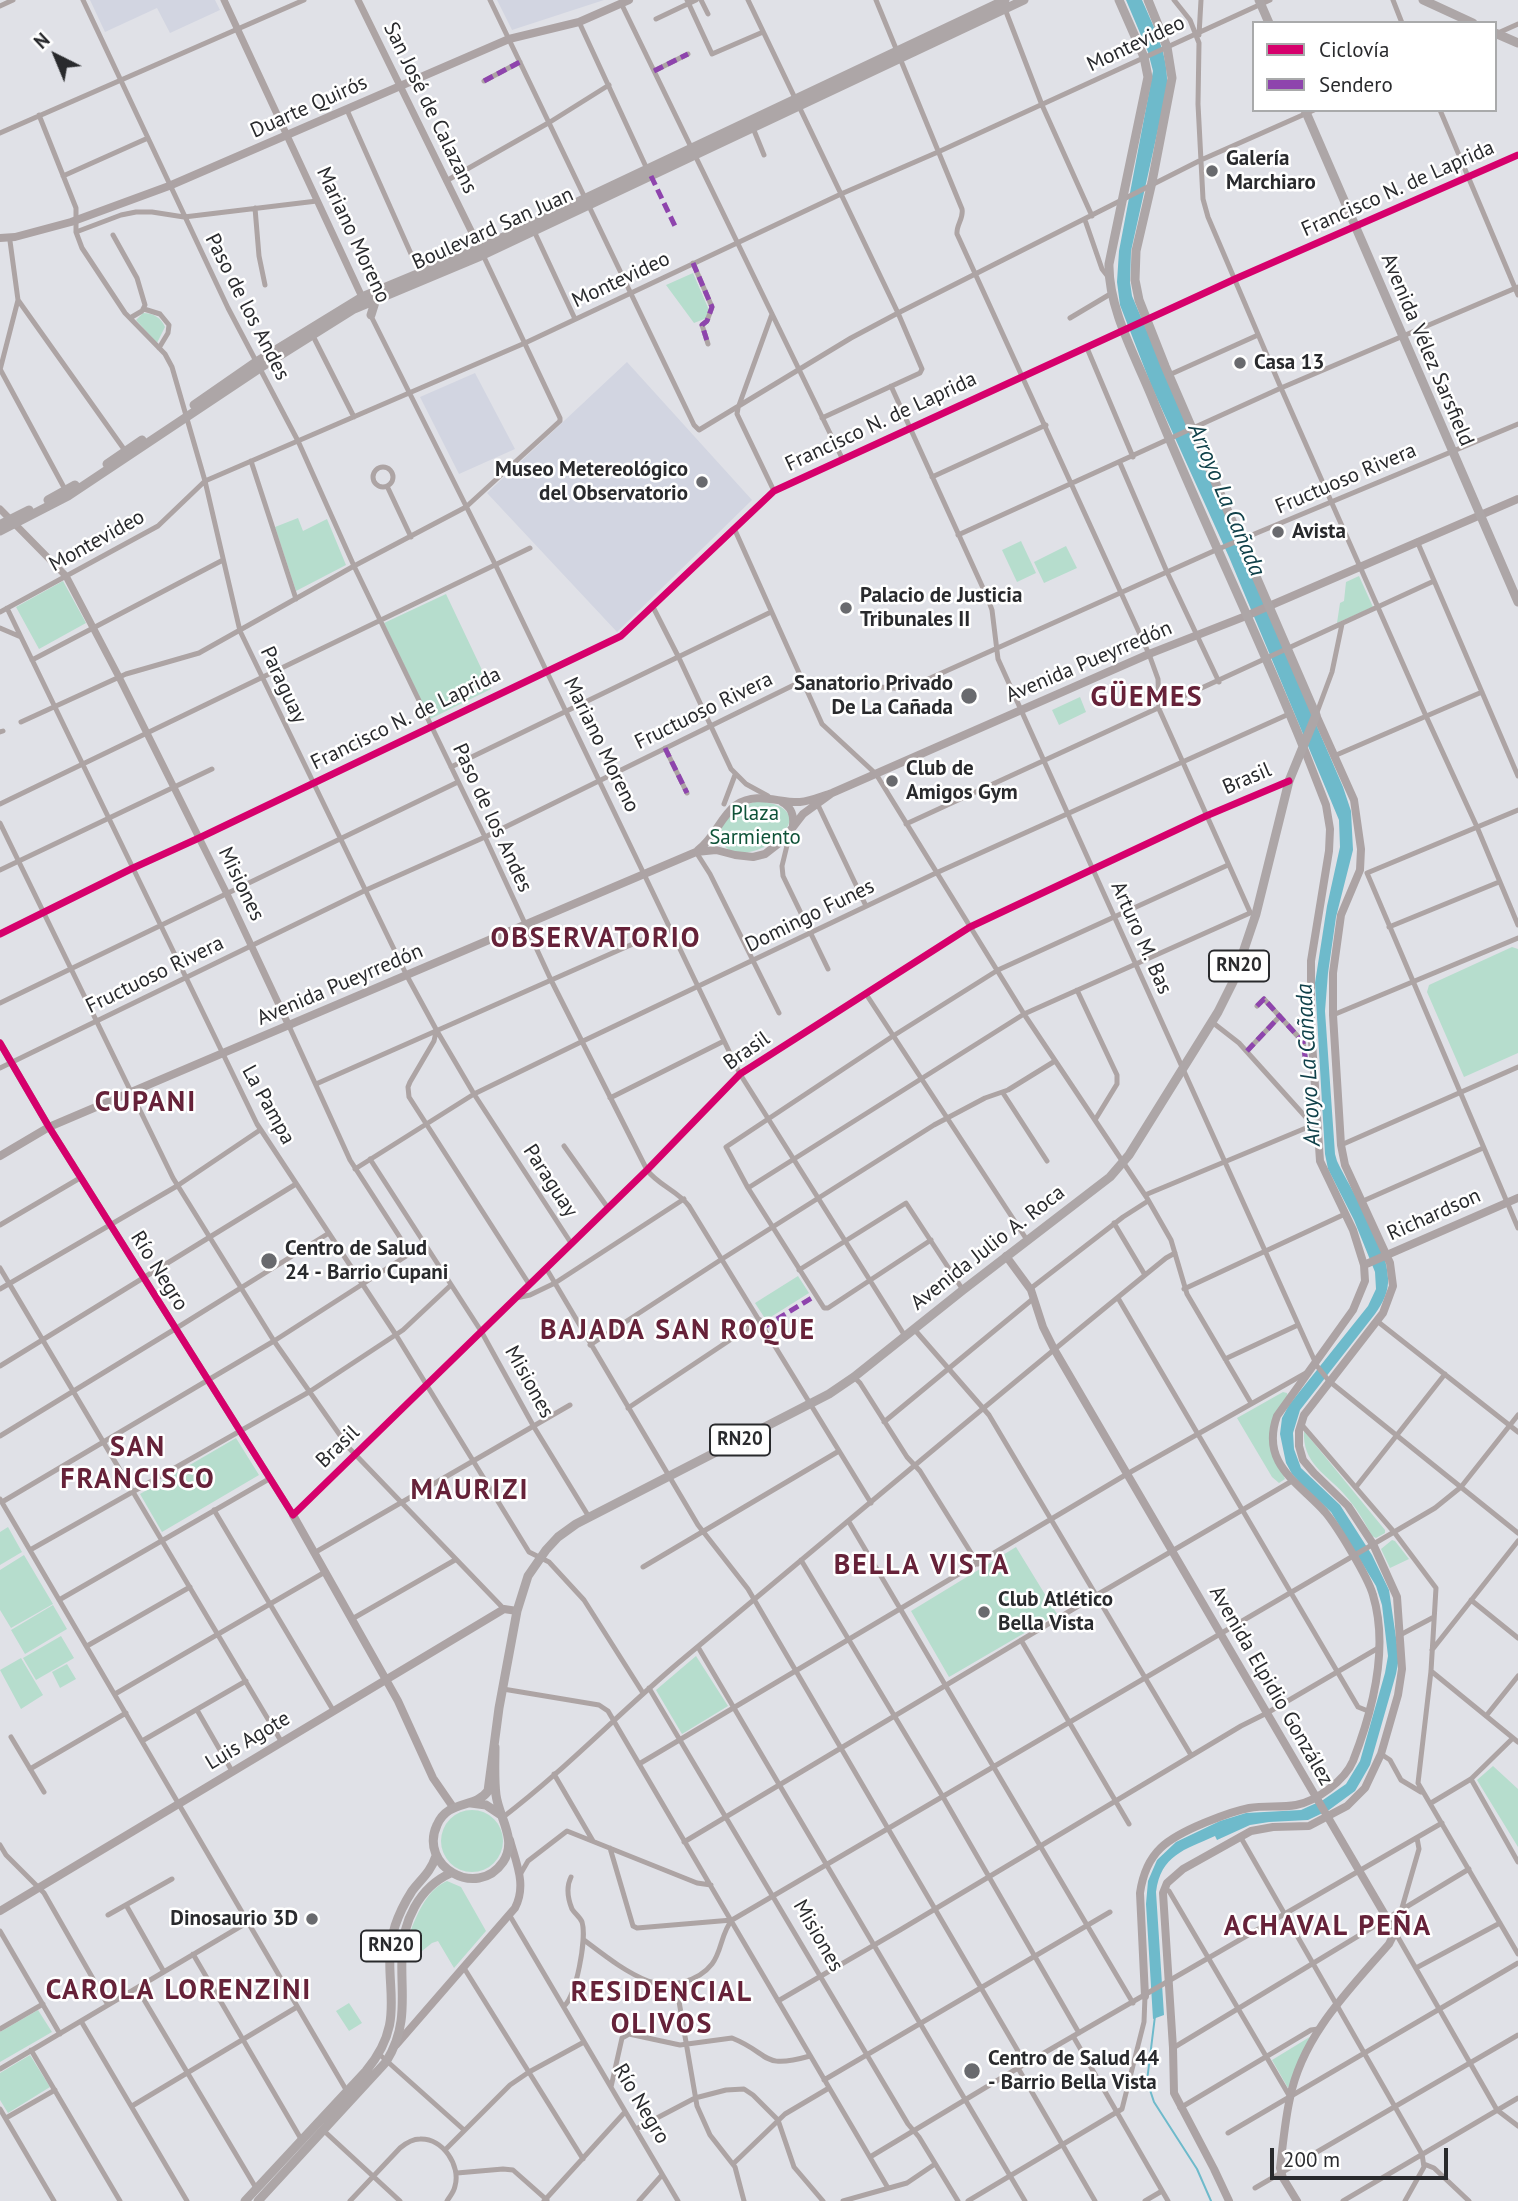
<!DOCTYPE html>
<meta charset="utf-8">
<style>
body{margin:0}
#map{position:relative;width:1518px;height:2201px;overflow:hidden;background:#e0e1e7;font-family:"PT Sans",sans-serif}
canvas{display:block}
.legend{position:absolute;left:1252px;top:21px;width:245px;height:91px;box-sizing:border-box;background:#fff;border:2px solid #a9aaab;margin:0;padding:9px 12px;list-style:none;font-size:21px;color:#292a2d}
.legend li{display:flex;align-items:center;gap:14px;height:35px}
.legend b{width:35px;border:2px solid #a9aaab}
.north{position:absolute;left:21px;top:21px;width:70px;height:70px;-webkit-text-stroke:5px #fff;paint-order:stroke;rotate:317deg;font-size:19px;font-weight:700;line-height:28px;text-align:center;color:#292a2d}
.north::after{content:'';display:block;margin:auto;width:24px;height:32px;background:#292a2d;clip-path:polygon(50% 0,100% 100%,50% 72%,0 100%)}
.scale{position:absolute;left:1270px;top:2148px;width:178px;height:32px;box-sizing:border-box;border:4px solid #292a2d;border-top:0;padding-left:9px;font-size:21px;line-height:24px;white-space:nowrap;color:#292a2d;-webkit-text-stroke:5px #fff;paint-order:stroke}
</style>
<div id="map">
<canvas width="1518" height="2201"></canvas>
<ul class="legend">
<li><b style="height:9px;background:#d6006c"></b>Ciclovía</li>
<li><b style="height:9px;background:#8e44ad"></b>Sendero</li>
</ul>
<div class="north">N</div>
<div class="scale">200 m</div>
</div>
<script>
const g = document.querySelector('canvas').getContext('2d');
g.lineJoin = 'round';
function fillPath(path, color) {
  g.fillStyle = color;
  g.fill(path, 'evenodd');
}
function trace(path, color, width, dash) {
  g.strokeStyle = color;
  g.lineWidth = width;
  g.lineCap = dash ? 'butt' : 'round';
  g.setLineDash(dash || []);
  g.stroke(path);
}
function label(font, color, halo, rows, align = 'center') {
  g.font = font + ' "PT Sans",sans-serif';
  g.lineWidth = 5;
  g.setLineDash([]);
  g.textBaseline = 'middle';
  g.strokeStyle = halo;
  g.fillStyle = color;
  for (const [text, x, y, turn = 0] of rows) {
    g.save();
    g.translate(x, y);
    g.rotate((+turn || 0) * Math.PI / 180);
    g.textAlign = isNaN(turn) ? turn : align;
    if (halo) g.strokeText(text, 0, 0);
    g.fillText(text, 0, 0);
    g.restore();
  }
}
fillPath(new Path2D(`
 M90 0H215L220 10 170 33 157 8 105 32Z
 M497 0H604L512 30Z
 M627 362 752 500 617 632 487 493Z
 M475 373 515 449 459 474 420 397Z`), '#d2d5e1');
fillPath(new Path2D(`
 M693 273 709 310 707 318 694 323 666 285Z
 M143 313C154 313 161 318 165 327L157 343 136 320Z
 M298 518 303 531 327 519 346 565 296 591 275 527Z
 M1021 541 1036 573 1017 582 1002 550Z
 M1066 546 1077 568 1044 583 1034 562Z
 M1359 576 1373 607 1337 623 1340 603 1344 601 1346 582Z
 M63 581 86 623 39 649 16 607Z
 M446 594 491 689 430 719 384 623Z
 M1080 697 1086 712 1059 725 1052 710Z
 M759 801C846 812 719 892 720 829 731 813 740 805 759 801Z
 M1512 947 1518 949V1053L1464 1077 1427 992 1429 985Z
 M798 1276 809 1293 766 1320 755 1303Z
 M1283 1392 1287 1393 1288 1396 1274 1415V1455L1285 1479 1279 1483 1272 1477 1237 1418Z
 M1304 1431 1385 1530V1533L1376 1538 1372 1536C1364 1521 1356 1507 1344 1494 1326 1474 1302 1463 1304 1431Z
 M236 1438 259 1475 162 1532 140 1494Z
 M8 1527 22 1552 0 1565V1532Z
 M1392 1540 1395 1541 1409 1559 1390 1568 1381 1549Z
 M1016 1547 1057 1614 949 1677 911 1611Z
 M24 1555 53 1604 11 1628 0 1610V1570Z
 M53 1605 67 1629 25 1654 11 1630Z
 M61 1636 74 1658 36 1680 23 1658Z
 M696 1656 728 1706 682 1734 656 1690Z
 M21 1658 43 1695 21 1709 0 1670Z
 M67 1664 76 1679 60 1688 52 1672Z
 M1493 1766 1518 1789V1847L1477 1780Z
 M441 1841a31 31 0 1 1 62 0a31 31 0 1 1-62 0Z
 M447 1881 461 1887 486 1931 454 1968 438 1941 432 1943 422 1951 411 1930C418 1912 428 1889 447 1881Z
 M349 2003 362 2023 349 2031 336 2011Z
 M38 2010 52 2032 0 2062V2032Z
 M1313 2035 1288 2088 1272 2060Z
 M30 2055 50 2087 8 2113 0 2100V2073Z`), '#b6ddcd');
fillPath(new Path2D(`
 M1126 0H1142C1155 30 1169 55 1167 89L1131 251 1130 282 1132 296 1343 787 1351 811 1353 850 1336 917 1328 973 1325 1011 1335 1154 1337 1161C1352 1193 1387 1243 1388 1278 1389 1291 1383 1303 1375 1314L1300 1410 1293 1433 1294 1449 1301 1468 1340 1505 1372 1555 1389 1590 1399 1658 1396 1674 1370 1765 1355 1791 1329 1810 1308 1820 1269 1822 1250 1825 1217 1840 1215 1836C1184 1850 1161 1855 1156 1892L1164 2015 1153 2019 1146 1904 1148 1881 1157 1860 1176 1842 1220 1821 1246 1813 1301 1810 1323 1800 1346 1784 1360 1761 1385 1673 1388 1656 1382 1605 1376 1586 1331 1512 1300 1483 1292 1474 1286 1463 1280 1434 1282 1418 1289 1405 1368 1306 1376 1289 1375 1272 1354 1220 1328 1169 1325 1154 1315 983 1327 906 1340 847 1339 820 1229 557 1151 385 1120 305 1117 282 1119 251 1153 71 1148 52Z`), '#6ebacb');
trace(new Path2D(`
 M1155 2016 1147 2081 1154 2102 1197 2169 1211 2201`), '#6ebacb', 2);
trace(new Path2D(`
 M83 0 228 308 298 441 354 566 485 837 551 980 647 1170C658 1185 678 1191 689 1206L871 1503
 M490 0 694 425 699 430 851 338 898 313 1201 160 1314 110
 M687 0 712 54 763 32
 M701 0 708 14
 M748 0 898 313 922 369 920 373 822 418
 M876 0 962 209C964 218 956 225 957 234L1149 654 1158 679 1159 709 1250 912
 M1174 0 1190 20 1199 43 1198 104 1203 199 1208 217 1281 388 1426 716 1477 827 1518 925
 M1393 0 1402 23
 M621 3 843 460
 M0 6 13 0
 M1005 9 1042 105 1092 216
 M656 19 696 0
 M579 22 647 169
 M1498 33 1518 24
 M1199 35 1201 0
 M654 71 688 54
 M484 81 520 62
 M347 110 420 274
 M1440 110 1518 295
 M39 115 76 208V232L82 248 125 313 165 354 172 367 205 481 240 631 407 976 437 1031 474 1094 571 1243
 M753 128 764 155
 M0 133 304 0
 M63 176 148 138
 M446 181 550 122 609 85
 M255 208 259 256 265 285
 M1085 220 1102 269 1109 278
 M534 231 575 319
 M76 232 121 215 136 212H152L184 217 317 201
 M113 235 137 278 145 305 142 311 130 318
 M10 241 18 300 126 452
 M693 263 712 307 707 321 702 325 708 344
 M144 309 160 314 169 325 168 333 159 348
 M370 314 497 568 740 1074 905 1336
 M772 314 738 408 737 414 774 491
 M1070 318 1112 293
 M312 334 354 417
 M1087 348 1133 457
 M0 369 67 493
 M0 370 18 300
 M1169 375 1258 335
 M891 386 988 599 992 610 998 659 1317 1366 1329 1381 1518 1533
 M251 461 296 599
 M1120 463 1167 572 1219 682
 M373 477a10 10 0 1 1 20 0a10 10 0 1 1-20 0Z
 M932 477 1046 425
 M387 486 411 537
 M734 528 822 724 876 774 1024 1014 1147 1198 1171 1240 1187 1294 1251 1403
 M958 535 1281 388 1518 287
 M1417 541 1518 776
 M653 607 679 658 731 769 746 784 768 796
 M7 608 21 637
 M0 612 158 526 205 481 525 343 841 194 938 152 1270 0
 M0 628 21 637 257 1124 396 1335 529 1552 549 1562 584 1600 643 1693
 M32 660 223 560
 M1316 715 1332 672 1342 624
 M21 722 126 674 199 653 354 566 466 507 560 421V418L483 255
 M0 732 3 731
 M665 748 687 793
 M1334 756 1482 692
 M451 767 771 612
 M817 803 866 906
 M0 804 530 548
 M724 804 735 775
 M0 823 173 1178 274 1341 349 1448 504 1609
 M906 824 1434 581
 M790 833 782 866 783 876 828 969
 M696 852 710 874 779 1013
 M0 870 212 769
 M1367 873 1518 1228
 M1367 873 1518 810
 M1389 927 1499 882
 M0 934 133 868 199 838 621 636 774 491 1235 279 1518 155
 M1077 990 1117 1075V1084L1095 1120
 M866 994 1027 1240
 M0 1003 458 782
 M1257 1006 1264 999 1303 1042 1306 1063
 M1333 1015 1518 938
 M1212 1022 1239 1043 1312 1124
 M289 1026 350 1160 410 1253
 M436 1032 434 1041 410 1082 408 1087 409 1097 529 1284
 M1247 1051 1280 1016
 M0 1068 366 890 485 837 802 681 906 689 1216 550 1518 424
 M316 1084 669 928
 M1003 1093 1047 1161
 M610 1098 724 1041
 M1341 1145 1518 1067
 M564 1146 608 1208
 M370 1159 481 1331 534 1427 589 1517
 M355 1169 474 1094 581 1042 936 873 1289 714
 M748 1188 1024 1014 1250 913
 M1145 1195 1318 1123
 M1363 1201 1483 1148
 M1114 1223 1145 1275
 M0 1225 80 1178
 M931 1240 828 1308H824L748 1188 726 1147 893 1036 998 970 1228 865
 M0 1268 281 1741
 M546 1268 698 1525 748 1589 1025 2063
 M799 1270 906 1203 963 1290
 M0 1289 177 1186 260 1130
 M1030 1289 1123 1217 1148 1201
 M1184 1289 1345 1214
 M516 1298 530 1295 555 1283 684 1199
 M1118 1298 1358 1707 1368 1711
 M1377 1321 1518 1432
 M914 1329 989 1415 1191 1755
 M590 1345 722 1259 934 1125 985 1098 1008 1090 1055 1061
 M1225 1359 1298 1325
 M0 1366 296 1184
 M854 1377 860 1383 907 1457 920 1471 978 1564
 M628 1408 760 1320
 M884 1422 1034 1298
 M1301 1424 1394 1532 1436 1588 1431 1671 1418 1783 1518 1954
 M0 1436 175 1329 329 1233
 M1356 1487 1445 1374
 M0 1499 348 2093
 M2 1502 274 1341 425 1244
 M214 1510 333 1710
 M293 1515 647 1170 740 1074 970 927 1206 816 1289 781
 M849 1522 1133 2003
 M30 1550 309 1392 403 1330 451 1285
 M314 1553 570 1405
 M801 1560 943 1797 1079 2033
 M643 1567 839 1451
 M59 1600 269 1479
 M1471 1600 1518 1638
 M352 1619 455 1560
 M1400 1635 1434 1617
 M1021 1640 1129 1824
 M87 1646 190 1587
 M698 1647 1025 2201
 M1432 1650 1518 1541
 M1431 1671 1518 1742
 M649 1688 908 2124 919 2137 958 2201
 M503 1689 599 1705 608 1711 888 2188
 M115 1694 325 1572
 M197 1710 232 1771
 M1486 1716 1518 1676
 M11 1737 44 1792
 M142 1741 246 1681
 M1381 1754 1390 1760 1401 1780 1421 1792
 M639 1764 1127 1474 1306 1373
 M30 1769 126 1713
 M554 1774 593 1841
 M1471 1779 1518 1862
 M1431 1803 1471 1779 1513 1738
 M502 1818C564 1771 618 1714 677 1664 840 1528 1001 1392 1166 1258L1175 1253
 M1240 1836 1422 2154 1424 2167 1405 2201
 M1417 1838 1419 1849 1395 1932 1497 2110 1518 2126
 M684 1842 1095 1596 1292 1481
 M0 1845 6 1855 44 1893 108 2005
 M610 1848 633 1926 637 1928 732 1920
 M521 1873 528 1861 567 1831 697 1883 711 1885
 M1165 1889 1169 1891 1290 2097
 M126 1905 164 1972
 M108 1915 172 1879
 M510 1916 678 2201
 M0 1931 60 2034
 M584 1940C604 1955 625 1972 648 1981 669 1989 698 1982 712 1964 722 1951 721 1933 732 1920L1435 1508 1461 1487 1518 1415
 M193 1954 301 2139
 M464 1968 583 2159
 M1416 1968 1500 1923
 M676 1984 697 2106 710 2135 735 2167 744 2201
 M137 1988 256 2188
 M778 2001 900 1930 1241 1726 1267 1713 1380 1647
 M564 2006C576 1997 587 1938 582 1922 580 1917 575 1914 572 1909 568 1899 566 1887 571 1877
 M81 2021 187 2201
 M0 2029 43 2004
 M1073 2036 1168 2201
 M1173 2048 1469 1869
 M31 2050 120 2201
 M379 2054 464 2130
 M1018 2068 1095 2201
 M0 2069 248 1922
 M824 2080 1110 1912
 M611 2087 622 2038 629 2034 680 2045 732 2038C772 2054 760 2070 810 2056
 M132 2106 297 2007
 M1180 2108 1311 2030 1318 2029
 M0 2109 54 2201
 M6 2118 55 2090
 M636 2129 695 2098 726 2090 744 2089 753 2095 778 2120 794 2167 823 2201
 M323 2130 400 2201
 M1228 2133 1518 1963
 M445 2150 510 2085 529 2072 584 2042
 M870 2157 1018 2068 1442 1823
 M733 2164 785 2114 829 2088
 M1424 2164 1434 2168 1469 2201
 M457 2173 503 2169 513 2170 547 2200
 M1255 2188 1518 2035
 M350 2201 400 2148C406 2143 413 2139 420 2139 443 2138 461 2166 455 2186 454 2192 450 2196 447 2201
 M544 2201 625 2112
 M639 2201 662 2175
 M843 2201 907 2183 935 2164
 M968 2201 1122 2109 1144 2022 1145 1996
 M1145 2201 1162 2191
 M1343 2201 1518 2098`), '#ada4a4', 5);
trace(new Path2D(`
 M224 0 362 297
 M358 0 481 251
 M0 509 66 576 119 677 227 894 289 1026
 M0 1043 49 1127 293 1515`), '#ada4a4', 7);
trace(new Path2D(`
 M0 238 15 237 71 222 169 186 509 39 579 22 629 0
 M782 802C791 807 794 814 793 825
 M698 850C715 838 720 817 736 805 757 791 778 803 800 802 811 801 822 796 832 793L1149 654 1246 616 1518 499
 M0 1156 49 1127 696 852 716 850 735 855 753 857 765 854 783 840 803 814 832 793
 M1006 1256 1031 1290 1043 1327 1054 1349 1395 1932 1389 1944C1349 1990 1302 2036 1290 2098 1285 2120 1283 2144 1280 2168L1283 2178 1297 2201
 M1364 1265 1518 1198
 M293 1515 398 1701 433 1778 453 1807
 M0 1911 504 1609 517 1611
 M1145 1996 1140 1893C1146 1851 1168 1838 1204 1823 1219 1817 1233 1811 1249 1808 1265 1805 1281 1808 1296 1805 1317 1801 1345 1780 1353 1761 1373 1710 1389 1648 1373 1595 1368 1577 1337 1526 1325 1512 1298 1482 1260 1464 1277 1416L1353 1310 1365 1281 1364 1265 1353 1230 1320 1161 1311 1027V961L1329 851 1330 829 1326 805 1303 746
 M396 2045 515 1908C527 1885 516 1863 510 1840
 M1229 2201 1214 2169 1174 2093 1173 2048 1163 1893 1167 1883 1183 1869 1251 1831 1273 1827 1309 1826 1347 1806 1365 1788 1381 1754 1398 1695 1402 1669 1397 1597 1373 1544 1348 1506 1314 1473 1303 1460 1299 1446V1431L1304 1415 1383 1313 1393 1286 1390 1263 1345 1165 1341 1145 1333 1015V973L1341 915 1360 870 1361 849 1354 800 1316 715`), '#aca3a4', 8);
trace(new Path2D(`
 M1119 0 1144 57 1148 77 1109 264C1108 307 1135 356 1151 395 1199 513 1255 628 1303 746
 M1259 0 1269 23
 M1423 0 1473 23
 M1495 33 1518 43
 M1305 110 1518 602
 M371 315 376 299
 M194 405 256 362 362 297 480 248 1005 0
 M107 464 142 440
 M48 500 75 485
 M1 524 29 510
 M0 531 68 496 260 368 354 309 483 255 1024 0
 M495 1747C495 1763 494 1779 496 1795 499 1818 518 1840 503 1862 477 1900 418 1866 437 1825 448 1799 475 1809 488 1791L499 1708 517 1611 528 1576 546 1550 558 1537 576 1524 829 1394 854 1377 963 1290 1110 1177 1129 1155 1218 1012 1233 982 1256 914 1289 781 1316 715 1165 366 1139 300 1135 280 1136 251 1152 182 1172 78 1167 47 1148 0
 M471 1803 486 1805 501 1815
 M245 2201 366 2071C412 2016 378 1982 395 1926 399 1914 405 1902 412 1891 422 1878 430 1873 436 1856
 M258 2201 386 2062C394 2049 399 2037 401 2021 404 2000 401 1978 402 1957 402 1922 419 1887 451 1873`), '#ada6a7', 9);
trace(new Path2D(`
 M654 71 688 54
 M484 81 520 62
 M651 176 675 226
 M693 263 712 307 707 321 702 325 708 344
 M665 748 687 793
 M1257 1006 1264 999 1303 1042 1306 1063
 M1247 1051 1280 1016
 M764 1327 815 1296`), '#8e44ad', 5, [10, 5]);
trace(new Path2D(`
 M0 934 133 868 199 838 621 636 774 491 1235 279 1518 155
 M0 1043 49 1127 293 1515 647 1170 740 1074 970 927 1206 816 1289 781`), '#d6006c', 7);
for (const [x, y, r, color] of [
 [1212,171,7,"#696a6e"],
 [1240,363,7,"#696a6e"],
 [702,482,7,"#696a6e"],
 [1278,532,7,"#696a6e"],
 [846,608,7,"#696a6e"],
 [969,696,9,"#696a6e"],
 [892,781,7,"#696a6e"],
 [269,1261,9,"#696a6e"],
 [984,1612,7,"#696a6e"],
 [312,1919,7,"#696a6e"],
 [972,2071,9,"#696a6e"]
]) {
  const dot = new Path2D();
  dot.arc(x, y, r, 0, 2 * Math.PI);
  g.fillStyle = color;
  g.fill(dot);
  trace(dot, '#fff', 2.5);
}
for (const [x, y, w] of [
 [1239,966,60],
 [740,1440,60],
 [391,1946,60]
]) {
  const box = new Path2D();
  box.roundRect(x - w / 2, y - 15.5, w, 31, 5);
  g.fillStyle = '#fff';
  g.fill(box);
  trace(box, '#292a2d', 2);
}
label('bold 19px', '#292a2d', null, [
 ["RN20",1239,966],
 ["RN20",740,1440],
 ["RN20",391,1946]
]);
label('21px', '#292a2d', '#fff', [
 ["Montevideo",1136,44,-25],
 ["Duarte Quirós",309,107,-24],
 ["San José de Calazans",430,108,64],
 ["Francisco N. de Laprida",1398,189,-24],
 ["Boulevard San Juan",493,229,-24],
 ["Mariano Moreno",353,235,65],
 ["Montevideo",621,280,-25],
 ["Paso de los Andes",247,307,63],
 ["Avenida Vélez Sarsfield",1427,350,67],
 ["Francisco N. de Laprida",881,422,-25],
 ["Fructuoso Rivera",1346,479,-23],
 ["Montevideo",97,541,-29],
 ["Avenida Pueyrredón",1089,662,-23],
 ["Paraguay",283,685,65],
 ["Fructuoso Rivera",704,711,-26],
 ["Francisco N. de Laprida",406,719,-26],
 ["Mariano Moreno",601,745,64],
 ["Brasil",1247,779,-23],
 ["Paso de los Andes",492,818,65],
 ["Misiones",241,884,64],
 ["Domingo Funes",810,916,-26],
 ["Arturo M. Bas",1141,938,66],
 ["Fructuoso Rivera",155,975,-26],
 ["Avenida Pueyrredón",340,985,-23],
 ["Brasil",747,1051,-35],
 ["La Pampa",268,1105,61],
 ["Paraguay",550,1181,57],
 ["Richardson",1434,1215,-24],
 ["Avenida Julio A. Roca",988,1248,-38],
 ["Río Negro",159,1271,58],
 ["Misiones",529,1382,61],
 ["Brasil",338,1447,-44],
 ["Avenida Elpidio González",1271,1686,60],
 ["Luis Agote",248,1741,-31],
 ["Misiones",818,1936,60],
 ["Río Negro",641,2104,59]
]);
label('bold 21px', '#292a2d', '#fff', [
 ["Galería",1226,159],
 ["Marchiaro",1226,183],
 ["Casa 13",1254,363],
 ["Museo Metereológico",688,470,"right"],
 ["del Observatorio",688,494,"right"],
 ["Avista",1292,532],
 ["Palacio de Justicia",860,596],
 ["Tribunales II",860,620],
 ["Sanatorio Privado",953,684,"right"],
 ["De La Cañada",953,708,"right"],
 ["Club de",906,769],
 ["Amigos Gym",906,793],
 ["Centro de Salud",285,1249],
 ["24 - Barrio Cupani",285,1273],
 ["Club Atlético",998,1600],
 ["Bella Vista",998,1624],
 ["Dinosaurio 3D",298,1919,"right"],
 ["Centro de Salud 44",988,2059],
 ["- Barrio Bella Vista",988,2083]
], 'left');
label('21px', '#0f5339', '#fff', [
 ["Plaza",755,814],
 ["Sarmiento",755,838]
]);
label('italic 23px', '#10414a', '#fff', [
 ["Arroyo La Cañada",1226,500,67],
 ["Arroyo La Cañada",1309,1065,-93]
]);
g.letterSpacing = '2px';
label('bold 28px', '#662239', '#fff', [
 ["GÜEMES",1147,698],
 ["OBSERVATORIO",596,939],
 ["CUPANI",146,1103],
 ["BAJADA SAN ROQUE",678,1331],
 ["SAN",138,1448],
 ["FRANCISCO",138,1480],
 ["MAURIZI",470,1491],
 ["BELLA VISTA",922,1566],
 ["ACHAVAL PEÑA",1328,1927],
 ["CAROLA LORENZINI",179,1991],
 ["RESIDENCIAL",662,1993],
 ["OLIVOS",662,2025]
]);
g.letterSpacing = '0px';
</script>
